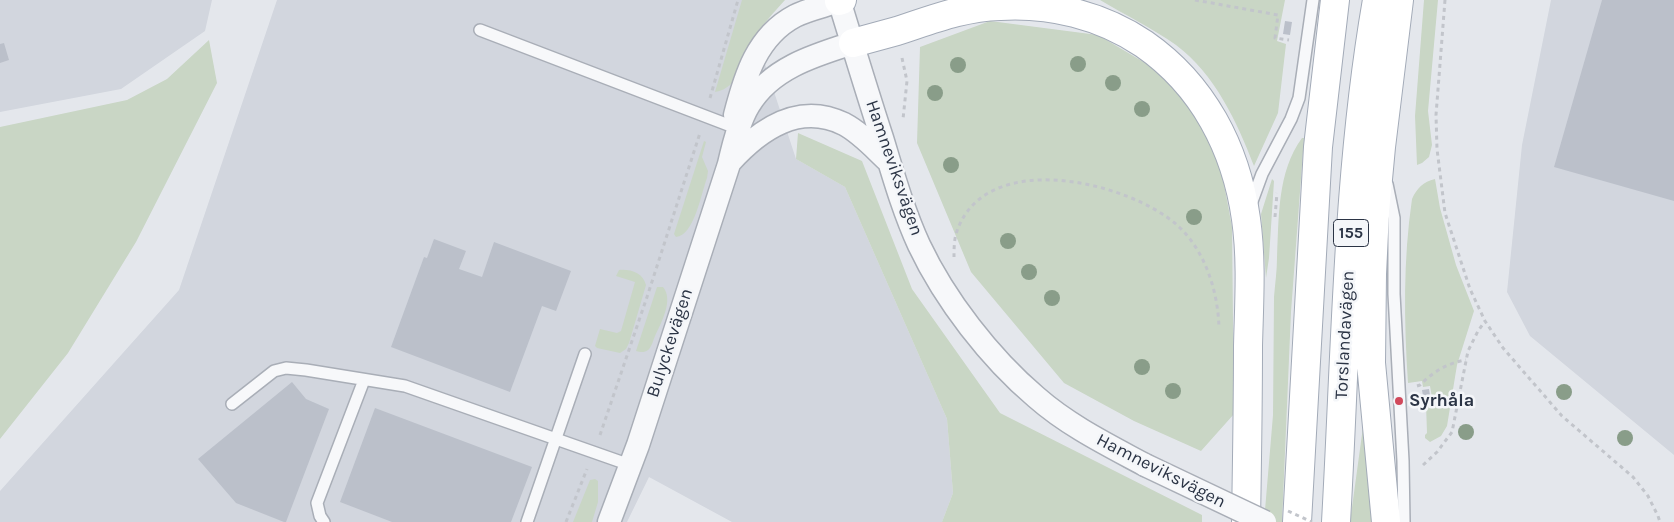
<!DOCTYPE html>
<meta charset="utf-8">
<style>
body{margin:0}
canvas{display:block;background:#e4e7ec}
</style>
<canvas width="1674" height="522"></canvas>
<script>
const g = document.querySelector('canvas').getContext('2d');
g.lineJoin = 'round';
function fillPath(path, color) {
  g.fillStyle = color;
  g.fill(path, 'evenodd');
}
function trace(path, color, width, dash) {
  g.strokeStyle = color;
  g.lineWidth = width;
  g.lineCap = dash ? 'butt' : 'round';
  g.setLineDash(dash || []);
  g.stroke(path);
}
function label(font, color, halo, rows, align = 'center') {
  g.font = font + ' Karla,sans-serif';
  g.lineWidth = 5;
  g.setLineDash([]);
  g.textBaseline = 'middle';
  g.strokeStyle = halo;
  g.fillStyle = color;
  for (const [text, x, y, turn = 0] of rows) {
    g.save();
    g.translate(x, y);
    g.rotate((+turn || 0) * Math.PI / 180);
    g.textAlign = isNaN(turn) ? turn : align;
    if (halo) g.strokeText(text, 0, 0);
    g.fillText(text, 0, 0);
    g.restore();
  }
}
fillPath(new Path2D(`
 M0 0H212L205 31 121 89 0 112Z
 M277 0H744L796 159 845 187 947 419 953 493 942 522H732L649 477 627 522H0V491L179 290Z
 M1551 0H1674V455L1530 336 1507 292 1522 145Z`), '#d2d6de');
fillPath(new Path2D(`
 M742 0H785C774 12 764 23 755 37 744 55 740 89 715 92Z
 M1100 0H1285L1277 41 1286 44 1278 113 1254 166C1237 122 1215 74 1176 45 1152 28 1125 15 1100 0Z
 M1424 0H1438L1428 111 1432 145 1429 157 1422 163 1417 165 1415 116Z
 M990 21 1098 35 1152 67 1197 111 1221 168 1232 227 1234 414 1201 451 1134 421 1064 383 971 272 917 143 920 47Z
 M209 40 217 83 136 242 68 353 0 439V127L127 100 167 79Z
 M798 133 862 161 912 289 1000 413 1202 515V522H942L953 493 947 419 845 187 796 159Z
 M1302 138H1304L1291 312 1282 522H1264L1273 415 1274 297C1275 284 1277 271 1277 258 1279 218 1277 172 1302 138Z
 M704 141 706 142 702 157 708 171 707 178C701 194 694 236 676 237L674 234Z
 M1272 179 1274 181 1269 258 1266 278 1261 214Z
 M1435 179 1440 208 1456 265 1474 311 1457 365 1447 426 1441 436 1430 442 1425 438V435L1427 433 1426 404 1433 403 1430 386 1423 387 1422 381 1408 383C1404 322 1403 260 1412 199 1417 188 1423 182 1435 179Z
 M619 270C631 269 643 273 646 285L629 343 626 349 620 353 597 348 595 346 600 329 617 333 621 331 635 282 616 276Z
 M657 287H663C674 300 661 323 655 336 653 340 652 347 648 350 644 353 640 352 636 351Z
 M1363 427 1374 522H1350Z
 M595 479 598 481V502L592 522H573L590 480Z`), '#c9d6c5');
fillPath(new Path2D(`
 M1602 0H1674V201L1554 167Z
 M1285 21 1292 22 1290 35 1283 34Z
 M4 43 9 60 0 63V44Z
 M434 239 466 251 459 269 482 277 494 242 571 271 556 311 542 306 510 392 391 347 424 257 427 258Z
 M292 382 306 399 329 409 286 522H284L236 503 198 459Z
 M1429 389 1431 402H1424L1422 390Z
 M375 408 532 467 511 522H392L340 502Z`), '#bbc0ca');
const service = new Path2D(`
 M480 30 731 126
 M1387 184 1394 218V294L1403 461 1404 522
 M1251 204 1262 174 1291 119 1299 98 1313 0
 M232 404 274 371 286 368 306 370 405 386 630 465
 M324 522 320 516 317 503 364 380
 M527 522 585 354`);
const minor = new Path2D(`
 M839 0C853 46 867 92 882 138 893 174 903 210 919 245 945 300 990 358 1036 397 1069 426 1108 445 1145 465
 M735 115C745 76 757 36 795 16 809 9 825 6 839 1
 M730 162C760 129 799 102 844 124 861 133 874 148 888 161
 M609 522 638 445 729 164C733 146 739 121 749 105 771 68 815 55 853 43`);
const primary = new Path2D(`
 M839 1 842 0
 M853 43C868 39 882 35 897 31 931 20 963 7 1000 6 1050 3 1101 15 1144 44 1203 85 1236 148 1246 219 1252 261 1249 304 1248 346 1248 405 1247 463 1246 522
 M1297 522 1318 147 1335 0
 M1336 522C1346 348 1347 172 1377 0
 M1386 522 1371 363 1372 274 1375 211 1381 147 1399 0`);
trace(service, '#a9aeb7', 14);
trace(minor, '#a9aeb7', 25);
trace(primary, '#a3abb8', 30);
trace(new Path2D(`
 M1195 0 1278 15 1275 38 1289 40
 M1445 0 1436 115 1437 149 1445 213 1470 289 1485 321 1503 348 1562 416 1633 477 1648 496 1658 516 1660 522
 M902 58 907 81 903 119
 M710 98 738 0
 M1275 217 1277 193
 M954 257C954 249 954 239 957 231 986 148 1127 181 1177 225 1205 250 1218 291 1219 328
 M1417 386 1420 385C1433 372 1447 363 1466 360
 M600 435 648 294 700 133
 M1423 465 1437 452 1452 432 1468 351 1478 331 1485 321
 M566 522 587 469`), '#c2c5cb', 3, [4, 4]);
trace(service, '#f7f8fa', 11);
trace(minor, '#f7f8fa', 22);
trace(primary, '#fff', 28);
const minorBridge = new Path2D(`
 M1145 465 1265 522`);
trace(minorBridge, '#a9aeb7', 25, []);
trace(new Path2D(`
 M1288 511 1312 522`), '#c2c5cb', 3, [4, 4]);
trace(minorBridge, '#f7f8fa', 22);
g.fillStyle = '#899d89';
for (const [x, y] of [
 [1078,64],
 [958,65],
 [1113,83],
 [935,93],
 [1142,109],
 [951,165],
 [1194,217],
 [1008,241],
 [1029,272],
 [1052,298],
 [1142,367],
 [1173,391],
 [1564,392],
 [1466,432],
 [1625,438]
]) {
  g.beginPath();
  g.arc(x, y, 8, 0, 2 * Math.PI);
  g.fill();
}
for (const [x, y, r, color] of [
 [1399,401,5,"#d1495b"]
]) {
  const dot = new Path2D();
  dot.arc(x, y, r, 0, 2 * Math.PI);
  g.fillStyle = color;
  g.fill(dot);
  trace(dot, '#f4f6f9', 2);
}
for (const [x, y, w] of [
 [1351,233,35]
]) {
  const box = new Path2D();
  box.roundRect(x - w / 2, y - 13.5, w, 27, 4);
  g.fillStyle = '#f4f6f9';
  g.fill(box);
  trace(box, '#2b3445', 1);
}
label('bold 16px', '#2b3445', null, [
 ["155",1351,233]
]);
label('18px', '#2b3445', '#f4f6f9', [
 ["Hamneviksvägen",894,168,71],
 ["Torslandavägen",1345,335,-87],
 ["Bulyckevägen",670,343,-72],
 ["Hamneviksvägen",1161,471,27]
]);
label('bold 18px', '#2b3445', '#f4f6f9', [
 ["Syrhåla",1409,401]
], 'left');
</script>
